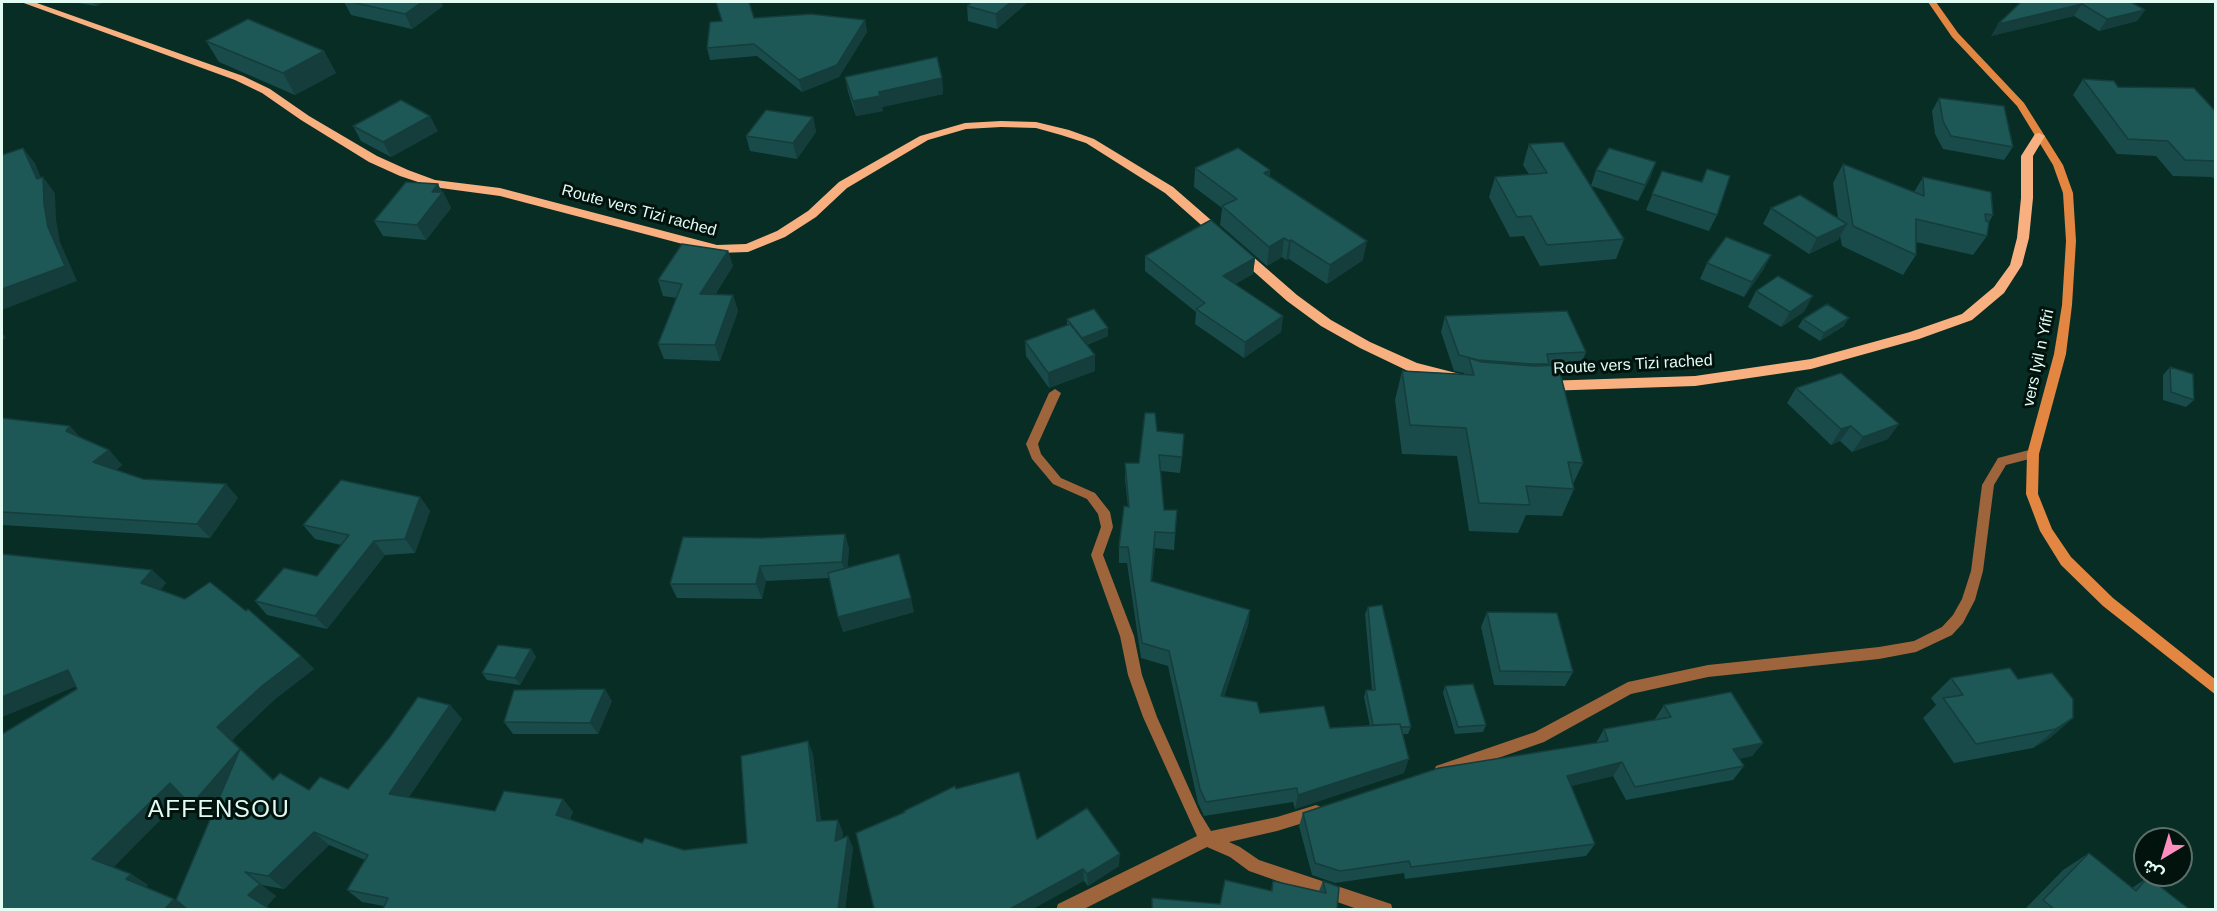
<!DOCTYPE html>
<meta charset="utf-8">
<style>
body{margin:0}
#map{position:relative;width:2217px;height:911px;overflow:hidden;background:#072d24;font-family:Arial,"Noto Sans Arabic",sans-serif}
canvas{display:block}
.frame{position:absolute;inset:0;border:3px solid #e2fbf3;pointer-events:none}
.north{position:absolute;left:2133px;top:827px;width:60px;height:60px;box-sizing:border-box;background:#02130e;border:2px solid #5c706a;border-radius:50%;rotate:218deg;font-size:16px;font-weight:700;line-height:24px;text-align:center;color:#e2fbf3}
.north::after{content:'';display:block;margin:auto;width:21px;height:27px;background:#fe8ebe;clip-path:polygon(50% 0,100% 100%,50% 72%,0 100%)}
</style>
<div id="map">
<canvas width="2217" height="911"></canvas>
<div class="frame"></div>
<div class="north">ش</div>
</div>
<script>
const context = document.querySelector('canvas').getContext('2d');
context.lineJoin = 'round';
const toPath = rows => new Path2D(rows.map(r => 'M' + r).join(''));
function fillPath(path, color) { context.fillStyle = color; context.fill(path, 'evenodd'); }
function trace(path, color, width, dash) { context.strokeStyle = color; context.lineWidth = width; context.lineCap = dash ? 'butt' : 'round'; context.setLineDash(dash || []); context.stroke(path); }
function label(font, color, halo, rows, align = 'center') {
  context.font = font + ' Arial,sans-serif'; context.lineWidth = 6; context.setLineDash([]); context.textBaseline = 'middle'; context.strokeStyle = halo; context.fillStyle = color; for (const [text, x, y, turn = 0] of rows) {
    context.save(); context.translate(x, y); context.rotate((+turn || 0) * Math.PI / 180); context.textAlign = isNaN(turn) ? turn : align; if (halo) context.strokeText(text, 0, 0); context.fillText(text, 0, 0); context.restore();
  }
}
const street = toPath([
 [1055,389,1061,393,1038,444,1041,454,1061,478,1095,493,1110,512,1113,527,1103,555,1134,636,1142,675,1157,717,1200,813,1211,831,1277,817,1316,805,1321,807,1324,812,1321,817,1316,819,1277,831,1229,842,1240,847,1259,860,1391,904,1393,910,1360,910,1249,871,1230,857,1207,847,1082,910,1056,910,1058,904,1197,836,1143,717,1128,675,1120,636,1091,555,1101,527,1098,514,1087,499,1053,484,1032,459,1026,444,1049,393,1055,389],
 [2033,449,2039,454,2037,457,2006,465,1994,485,1983,571,1975,600,1963,623,1952,635,1916,652,1879,659,1708,677,1631,694,1544,742,1441,778,1436,776,1434,771,1436,766,1535,732,1628,682,1708,665,1879,647,1914,641,1942,627,1953,615,1962,599,1971,571,1982,485,1998,458,2033,449]
]);
const secondary = toPath([
 [1928,2,1936,2,1958,33,2024,103,2063,165,2073,193,2076,241,2072,305,2066,354,2039,454,2038,494,2052,529,2071,557,2113,598,2216,680,2216,695,2103,606,2061,565,2040,531,2026,494,2027,454,2054,354,2062,305,2066,241,2063,193,2053,165,2017,106,1952,37,1928,2]
]);
const primary = toPath([
 [21,2,34,2,243,76,270,89,309,116,377,156,408,170,435,180,500,188,717,245,746,244,777,231,808,211,839,182,920,136,965,123,1001,121,1036,122,1069,130,1094,139,1173,187,1297,295,1331,320,1370,342,1417,363,1460,374,1462,378,1455,383,1408,371,1360,348,1321,326,1287,301,1165,193,1086,143,1061,135,1036,128,1001,127,966,129,928,140,847,188,816,217,785,237,748,252,717,253,500,196,433,187,400,176,369,162,301,120,262,93,235,80,21,2],
 [2039,133,2045,136,2033,156,2033,198,2029,238,2022,265,2004,293,1972,320,1919,339,1811,369,1695,386,1544,391,1537,386,1544,381,1695,376,1811,359,1910,332,1962,314,1994,287,2010,265,2017,238,2021,198,2021,156,2035,134,2039,133]
]);
const wall = toPath([
 [72,2,104,2,96,6],
 [344,2,441,2,443,6,412,29,351,15],
 [972,2,1028,2,997,29,968,21,967,6],
 [2021,2,2131,2,2145,10,2137,21,2099,31,2074,16,1991,36],
 [754,18,865,20,867,32,839,77,802,92,757,56,710,60,707,48],
 [206,41,324,51,336,73,295,95,219,62],
 [845,77,942,78,943,94,882,107,883,111,856,116,848,92],
 [2083,79,2118,87,2216,112,2216,180,2212,177,2173,176,2156,156,2117,154,2073,95],
 [1939,98,2013,147,2004,160,1943,149,1935,134,1932,111],
 [813,117,816,132,797,159,750,151,746,136],
 [353,126,438,131,391,157,361,141],
 [1529,144,1591,186,1596,170,1656,162,1650,178,1638,201,1591,186,1624,239,1616,259,1540,266,1524,236,1510,237,1489,197,1495,177,1529,174,1523,165],
 [1843,164,1914,192,1923,177,1993,215,1989,222,1987,236,1973,255,1916,242,1916,255,1903,275,1842,246,1840,236,1838,240,1809,254,1763,224,1771,208,1838,218,1833,183],
 [1195,168,1270,170,1270,177,1363,260,1327,284,1289,259,1286,260,1282,257,1267,266,1220,225,1222,208,1194,187],
 [1707,169,1717,215,1709,231,1646,210,1662,171,1701,182],
 [438,184,442,192,443,192,451,208,426,240,383,236,374,221],
 [728,251,733,266,715,295,733,295,738,311,720,361,664,359,658,344,677,298,663,296,658,280],
 [1771,255,1763,270,1744,297,1700,279,1707,263],
 [1145,256,1255,258,1253,274,1235,284,1283,316,1281,332,1244,358,1195,324,1196,312,1145,271],
 [1756,291,1804,312,1781,327,1748,307],
 [1445,316,1586,352,1580,367,1559,368,1583,463,1573,484,1574,489,1562,516,1526,515,1518,533,1469,531,1457,456,1402,454,1395,400,1402,371,1464,374,1464,373,1454,371,1441,332],
 [1067,319,1108,336,1087,345,1095,371,1049,388,1026,356,1025,341,1067,325],
 [1803,319,1844,326,1820,341,1798,327],
 [2170,367,2194,400,2186,407,2163,400,2163,375],
 [1796,388,1888,439,1852,452,1840,441,1831,445,1787,403],
 [2,418,82,438,109,450,122,465,116,470,143,479,226,484,238,498,210,538,2,525],
 [1157,431,1183,450,1180,473,1161,471,1164,510,1177,510,1174,550,1155,548,1152,581,1250,610,1248,625,1224,697,1260,713,1330,728,1370,726,1364,697,1366,690,1372,690,1365,614,1368,607,1411,727,1408,734,1403,734,1404,773,1295,809,1293,802,1204,816,1198,803,1168,666,1141,658,1127,563,1119,563,1119,547,1128,507,1125,480,1125,463,1139,463],
 [420,497,430,511,415,553,385,555,327,629,267,615,255,601,317,576,341,545,315,539,303,525],
 [845,534,849,549,847,568,914,612,843,632,829,578,766,581,762,599,677,598,670,584,762,538],
 [2,554,152,570,166,583,160,590,185,599,210,582,246,611,248,609,301,656,314,669,275,699,232,740,273,779,280,773,309,790,320,777,348,789,390,737,418,697,450,705,462,719,409,797,495,811,504,791,563,799,573,812,570,819,642,843,645,838,684,850,747,843,741,756,808,741,813,755,821,821,838,820,843,833,842,838,848,836,853,848,845,909,383,909,384,906,362,902,347,890,365,860,329,845,284,889,261,885,276,896,266,907,270,909,2,909,2,734,77,689,76,686,2,717],
 [183,797,191,805,206,817,215,806,176,900,179,902,174,899,146,887,148,885,131,874,113,867],
 [1487,612,1573,672,1565,686,1494,685,1481,627],
 [531,649,536,657,520,685,487,680,482,673],
 [1951,678,2018,679,2073,718,2050,738,2033,748,1954,763,1923,718,1936,705,1931,698],
 [1445,686,1486,725,1483,732,1455,734,1443,693],
 [612,701,598,734,513,734,504,722],
 [1664,705,1763,743,1752,756,1739,759,1744,766,1733,780,1626,800,1613,776,1571,786,1595,844,1586,856,1405,879,1404,873,1335,883,1312,875,1299,826,1303,813,1596,743,1604,729,1656,720,1655,719],
 [956,789,1037,839,1119,866,1088,886,1084,881,904,813],
 [2089,853,2132,888,2148,877,2189,909,2025,909,2063,870],
 [1273,881,1319,891,1323,881,1337,909,1220,904,1271,891]
]);
const shadedWall = toPath([
 [93,2,104,2,96,6],
 [422,2,441,2,443,6,412,29,405,14],
 [1011,2,1028,2,997,29,996,14],
 [2082,4,2074,16,1991,36,1998,24],
 [2145,10,2137,21,2099,31,2107,19],
 [865,20,867,32,839,77,802,92,799,80],
 [324,51,336,73,295,95,283,73],
 [942,78,943,94,882,107,883,111,856,116,853,101,879,92],
 [430,116,438,131,391,157,383,142],
 [813,117,816,132,797,159,793,143],
 [23,148,35,163,43,183,43,177,55,193,56,219,60,242,77,281,2,310,2,289,48,227,37,179],
 [1656,162,1650,178,1638,201,1645,185],
 [1270,170,1268,189,1264,173],
 [438,184,442,194,443,192,451,208,426,240,417,225,432,192],
 [1847,224,1838,240,1809,254,1817,238],
 [1284,238,1282,257,1267,266,1269,247],
 [1291,240,1289,259,1286,260,1289,241],
 [1367,241,1363,260,1327,284,1330,265],
 [728,251,733,266,705,310,700,294],
 [1771,255,1763,270,1744,297,1752,282],
 [1255,258,1253,274,1222,292,1223,276],
 [733,295,738,311,720,361,715,345],
 [1813,296,1804,312,1781,327,1790,312],
 [1283,316,1281,332,1244,358,1245,342],
 [1849,318,1844,326,1820,341,1824,333],
 [1108,328,1108,336,1082,346,1082,338],
 [2,332,6,338,2,340],
 [1095,355,1095,371,1049,388,1048,373],
 [1899,424,1888,439,1852,452,1863,437],
 [70,426,84,441,66,431],
 [1851,426,1840,441,1831,445,1841,429],
 [109,450,122,465,107,477,93,462],
 [226,484,238,498,210,538,197,524],
 [420,497,430,511,415,553,405,539],
 [845,534,849,549,847,577,842,562],
 [374,541,385,555,327,629,315,616],
 [760,566,766,581,762,599,756,584],
 [152,570,166,583,155,597,141,583],
 [911,598,914,612,843,632,838,617],
 [1250,610,1248,625,1219,711,1221,696],
 [531,649,536,657,520,685,515,678],
 [301,656,314,669,275,699,232,740,288,793,254,762,206,817,191,805,217,727,262,686],
 [68,670,84,683,2,717,2,697],
 [605,689,612,701,598,734,590,723],
 [450,705,462,719,402,807,389,794],
 [2073,718,2050,738,2033,748,2056,729],
 [808,741,813,755,822,834,817,821],
 [1763,743,1752,756,1723,762,1733,749],
 [1409,759,1404,773,1295,809,1298,795],
 [1622,762,1613,776,1559,789,1567,776],
 [170,783,185,795,110,871,92,859],
 [563,799,573,812,566,828,556,815],
 [838,820,843,833,840,854,835,841],
 [314,832,329,845,284,889,268,876],
 [848,836,853,848,845,909,838,909],
 [1120,854,1119,866,1088,886,1087,874],
 [1083,869,1084,881,1033,909,1010,909],
 [245,872,276,896,265,907,248,895],
 [131,874,148,885,143,891,126,879],
 [174,899,190,909,165,909]
]);
const building = toPath([
 [351,2,422,2,405,14,351,2],
 [716,2,749,2,754,18,811,14,865,20,837,65,799,80,754,44,707,48,710,22,722,21,716,2],
 [972,2,1011,2,996,14,967,6,972,2],
 [2021,2,2131,2,2145,10,2107,19,2082,4,1998,24,2021,2],
 [248,19,324,51,283,73,206,41,248,19],
 [937,57,942,78,879,92,880,96,853,101,845,77,937,57],
 [2083,79,2114,81,2118,87,2194,88,2216,112,2216,161,2185,160,2168,141,2128,139,2083,79],
 [1939,98,2004,106,2013,147,1951,136,1943,121,1939,98],
 [401,100,430,116,383,142,353,126,401,100],
 [766,110,813,117,793,143,746,136,766,110],
 [1563,142,1624,239,1547,245,1531,216,1517,217,1495,177,1547,173,1529,144,1563,142],
 [23,148,37,179,43,177,44,204,48,227,65,266,2,289,2,155,23,148],
 [1238,148,1270,170,1264,173,1367,241,1330,265,1291,240,1289,241,1284,238,1269,247,1222,206,1237,199,1195,168,1238,148],
 [1609,148,1656,162,1645,185,1596,170,1609,148],
 [1843,164,1924,196,1923,177,1991,192,1993,215,1985,214,1986,221,1989,222,1987,236,1916,219,1916,255,1853,226,1843,164],
 [1707,169,1730,176,1717,215,1652,194,1662,171,1702,182,1707,169],
 [406,182,438,184,432,192,443,192,417,225,374,221,406,182],
 [1800,195,1847,224,1817,238,1771,208,1800,195],
 [1211,220,1255,258,1223,276,1283,316,1245,342,1196,309,1205,303,1145,256,1211,220],
 [1726,237,1771,255,1752,282,1707,263,1726,237],
 [682,244,728,251,700,294,733,295,715,345,658,344,682,284,658,280,682,244],
 [1778,276,1813,296,1790,312,1756,291,1778,276],
 [1827,304,1849,318,1824,333,1803,319,1827,304],
 [1094,309,1108,328,1082,338,1067,319,1094,309],
 [1567,311,1586,352,1547,354,1549,364,1531,364,1478,360,1459,355,1445,316,1567,311],
 [1070,324,1095,355,1048,373,1025,341,1070,324],
 [1469,358,1482,362,1535,366,1558,365,1583,463,1568,462,1574,489,1526,486,1530,505,1479,503,1466,428,1410,425,1402,371,1474,375,1469,358],
 [2170,367,2193,374,2194,400,2171,392,2170,367],
 [1841,373,1899,424,1863,437,1851,426,1841,429,1796,388,1841,373],
 [1145,413,1155,413,1157,431,1184,434,1182,457,1159,455,1164,510,1177,510,1175,533,1155,532,1151,581,1250,610,1221,696,1257,702,1260,713,1324,706,1330,728,1400,724,1409,759,1298,795,1297,788,1206,802,1200,789,1169,651,1142,643,1128,547,1119,547,1124,506,1129,507,1125,463,1139,463,1145,413],
 [2,418,70,426,66,431,109,450,93,462,143,479,226,484,197,524,2,512,2,418],
 [341,480,420,497,405,539,374,541,315,616,255,601,284,568,317,576,349,535,303,525,341,480],
 [845,534,842,562,760,566,756,584,670,584,683,537,762,538,845,534],
 [2,554,152,570,141,583,185,599,210,582,246,611,248,609,301,656,262,686,217,727,240,749,191,805,170,783,92,859,131,874,126,879,174,899,165,909,2,909,2,734,77,689,68,670,2,697,2,554],
 [899,554,911,598,838,617,828,573,899,554],
 [1382,605,1411,727,1401,727,1400,724,1373,725,1366,690,1375,690,1368,607,1382,605],
 [1487,612,1557,613,1573,672,1500,671,1487,612],
 [498,645,531,649,515,678,482,673,498,645],
 [2010,668,2018,679,2052,673,2073,699,2073,718,2056,729,1976,744,1943,698,1963,695,1951,678,2010,668],
 [1473,684,1486,725,1458,727,1445,686,1473,684],
 [605,689,590,723,504,722,514,690,605,689],
 [1731,692,1763,743,1733,749,1744,766,1635,787,1622,762,1567,776,1595,844,1411,867,1409,861,1340,871,1315,863,1303,813,1439,768,1608,741,1604,729,1671,717,1664,705,1731,692],
 [418,697,450,705,389,794,495,811,504,791,563,799,556,815,642,843,645,838,684,850,747,843,741,756,808,741,817,821,838,820,835,841,848,836,838,909,383,909,388,898,347,890,368,855,314,832,268,876,245,872,260,884,248,895,270,909,187,909,176,900,240,749,273,780,280,773,309,790,320,777,348,789,390,737,418,697],
 [1019,772,1037,839,1087,808,1120,854,1087,874,1083,869,1010,909,874,909,856,833,905,812,904,811,955,786,956,789,1019,772],
 [2089,853,2136,891,2148,877,2189,909,2054,909,2043,900,2089,853],
 [1225,880,1272,891,1273,881,1326,893,1323,881,1339,887,1337,909,1152,909,1152,898,1220,904,1225,880]
]);
const streetNames = [
 ["Route vers Tizi rached",639,211,15],
 ["vers Iγil n Yifri",2039,358,-78],
 ["Route vers Tizi rached",1633,365,-3]
];
const nearQuarternames = [
 ["AFFENSOU",219,810]
];
fillPath(street, '#9e643c');
fillPath(secondary, '#e38641');
fillPath(primary, '#f9b080');
fillPath(wall, '#194b4a');
fillPath(shadedWall, '#143d3c');
fillPath(building, '#1d5756');
trace(building, '#143d3c', 1.5);
label('16px', '#e2fbf3', '#02130e', streetNames);
context.letterSpacing = '1.5px';
label('24px', '#e2fbf3', '#02130e', nearQuarternames);
context.letterSpacing = '0px';
</script>
